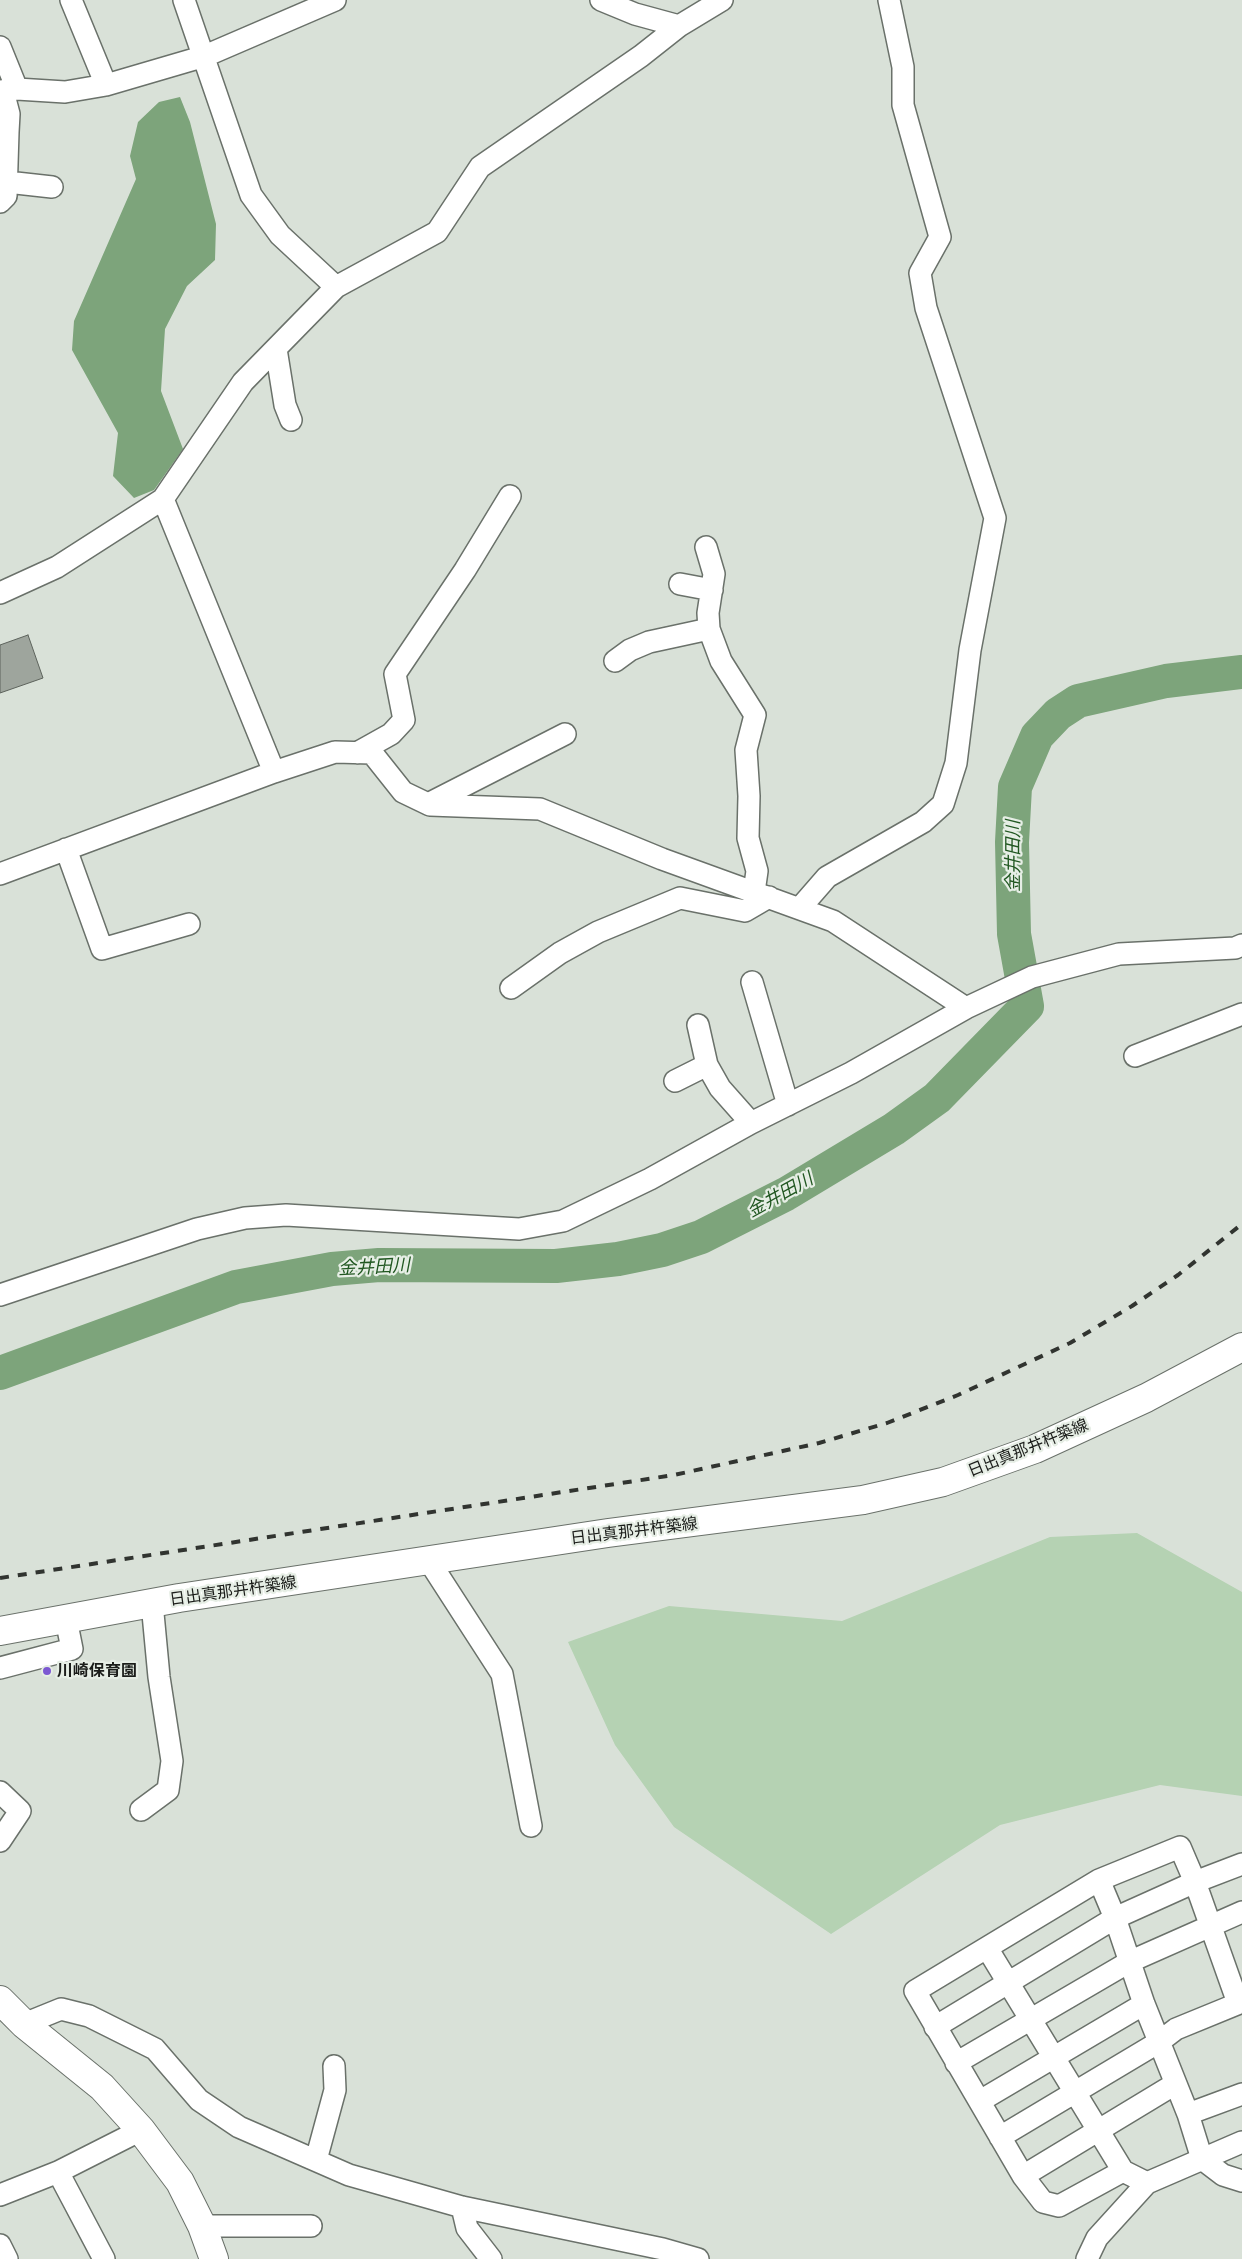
<!DOCTYPE html>
<meta charset="utf-8">
<style>
body{margin:0}
canvas{display:block;background:#d9e1d8}
</style>
<canvas width="1242" height="2259"></canvas>
<script>
const context = document.querySelector('canvas').getContext('2d');
context.lineJoin = 'round';
function fillPath(path, color) { context.fillStyle = color; context.fill(path, 'evenodd'); }
const toPath = rows => new Path2D(rows.map(r => 'M' + r).join(''));
function trace(path, color, width, dash) { context.strokeStyle = color; context.lineWidth = width; context.lineCap = dash ? 'butt' : 'round'; context.setLineDash(dash || []); context.stroke(path); }
function label(font, color, halo, rows, align = 'center') {
  context.font = font + ' "Golos Text","Noto Sans JP",sans-serif'; context.lineWidth = 4.5; context.setLineDash([]); context.textBaseline = 'middle'; context.strokeStyle = halo; context.fillStyle = color; for (const [text, x, y, turn = 0] of rows) {
    context.save(); context.translate(x, y); context.rotate((+turn || 0) * Math.PI / 180); context.textAlign = isNaN(turn) ? turn : align; if (halo) context.strokeText(text, 0, 0); context.fillText(text, 0, 0); context.restore();
  }
}
const green = toPath([
 [1137,1533,1242,1592,1242,1796,1160,1785,1000,1825,831,1934,674,1827,615,1745,568,1642,669,1606,842,1621,1050,1537]
]);
const water = toPath([
 [180,97,190,122,216,224,215,260,187,286,165,329,161,391,183,449,154,490,134,498,113,476,118,433,72,350,74,321,136,179,130,156,138,122,159,102]
]);
const river = toPath([
 [0,1373,236,1287,332,1269,379,1265,556,1266,618,1259,662,1250,701,1237,786,1194,894,1129,937,1098,1027,1006,1014,934,1012,842,1015,787,1037,736,1058,714,1078,701,1166,681,1242,672]
]);
const building = toPath([
 [28,635,43,678,0,693,0,645,28,635]
]);
const minor = toPath([
 [71,0,106,85],
 [184,0,251,195,280,235,336,287],
 [601,0,635,14,679,26],
 [0,47,17,89],
 [0,91,17,89,65,92,106,85,205,56,335,0],
 [7,182,52,187],
 [0,202,6,196,8,132,9,114,3,91],
 [276,349,285,405,291,420],
 [163,499,274,772],
 [706,547,714,574,708,613,709,629,721,661,755,715,746,750,749,796,748,838,757,871,754,892],
 [680,584,712,590],
 [0,593,57,567,163,499,243,382,336,287,437,232,480,167,641,56,679,26,722,0],
 [615,661,630,650,649,642,709,629],
 [357,753,391,734,404,720,395,674,465,570,510,496],
 [428,804,565,734],
 [66,849,102,949,189,924],
 [0,874,274,772,335,752,372,753,403,792,430,805,540,809,662,859,833,921,966,1008],
 [800,908,827,877,923,822,943,804,956,763,970,650,995,518,926,308,920,273,940,237,903,105,903,67,889,0],
 [752,982,788,1105],
 [511,988,560,953,598,932,680,898,745,911,769,897],
 [698,1025,707,1065,720,1088,751,1123],
 [1135,1056,1242,1014],
 [675,1081,707,1065],
 [0,1295,197,1229,245,1218,286,1215,519,1229,563,1221,650,1179,751,1123,851,1073,966,1008,1032,977,1119,954,1235,948,1242,945],
 [429,1561,502,1674,531,1826],
 [0,1668,72,1649,66,1619],
 [0,1792,20,1811,0,1841],
 [141,1810,168,1790,172,1761,159,1677,152,1603],
 [1099,1880,1115,1918,1144,2004,1188,2114,1202,2159,1223,2175,1242,2181],
 [987,1948,1123,2171],
 [24,2024,61,2009,89,2016,155,2049,199,2100,239,2127,349,2175,462,2207,663,2249,698,2259],
 [935,2027,1115,1918,1195,1882,1242,1864],
 [956,2063,1129,1962,1242,1912],
 [980,2101,1144,2004],
 [1188,2114,1242,2094],
 [1000,2137,1159,2042,1176,2029,1242,2002],
 [316,2160,335,2090,334,2066],
 [58,2172,104,2259],
 [1023,2176,1175,2084],
 [1147,2183,1123,2171,1059,2206,1043,2202,1023,2176,915,1991,1099,1880,1180,1847,1195,1882,1238,2003],
 [0,2195,58,2172,141,2130],
 [462,2207,467,2228,491,2259],
 [202,2226,311,2226],
 [0,2245,7,2259],
 [1087,2259,1097,2238,1147,2183,1242,2142]
]);
const tertiary = toPath([
 [0,2000,24,2024,102,2087,141,2130,180,2182,202,2226,214,2259]
]);
const secondary = toPath([
 [0,1631,179,1598,608,1533,863,1500,943,1482,1035,1449,1146,1398,1242,1347]
]);
const rail = toPath([
 [0,1578,674,1475,819,1443,887,1423,958,1395,1070,1343,1132,1306,1178,1275,1242,1224]
]);
const markers = [
 [47,1671,5,"#7c58d2"]
];
const streetNames = [
 ["日出真那井杵築線",1028,1448,-22],
 ["日出真那井杵築線",634,1531,-7],
 ["日出真那井杵築線",233,1591,-8]
];
const poiNames = [
 ["川崎保育園",57,1671]
];
const waterNames = [
 ["金井田川",1013,856,-90],
 ["金井田川",780,1195,-29],
 ["金井田川",374,1267,-3]
];
fillPath(green, '#b5d2b3');
fillPath(water, '#7da47b');
trace(river, '#7da47b', 34);
fillPath(building, '#9ea59d');
trace(building, '#5d635c', 1);
trace(minor, '#6a716a', 24);
trace(tertiary, '#6a716a', 30);
trace(secondary, '#6a716a', 30);
trace(minor, '#fff', 21);
trace(tertiary, '#fff', 28);
trace(secondary, '#fff', 28);
trace(rail, '#313430', 4, [9, 9]);
for (const [x, y, r, color] of markers) { const dot = new Path2D(); dot.arc(x, y, r, 0, 2 * Math.PI); context.fillStyle = color; context.fill(dot); trace(dot, '#e6eee5', 2); }
label('16px', '#1b1d1a', '#e6eee5', streetNames);
label('bold 16px', '#1b1d1a', '#e6eee5', poiNames, 'left');
label('italic 18px', '#215721', '#e6eee5', waterNames);
</script>
